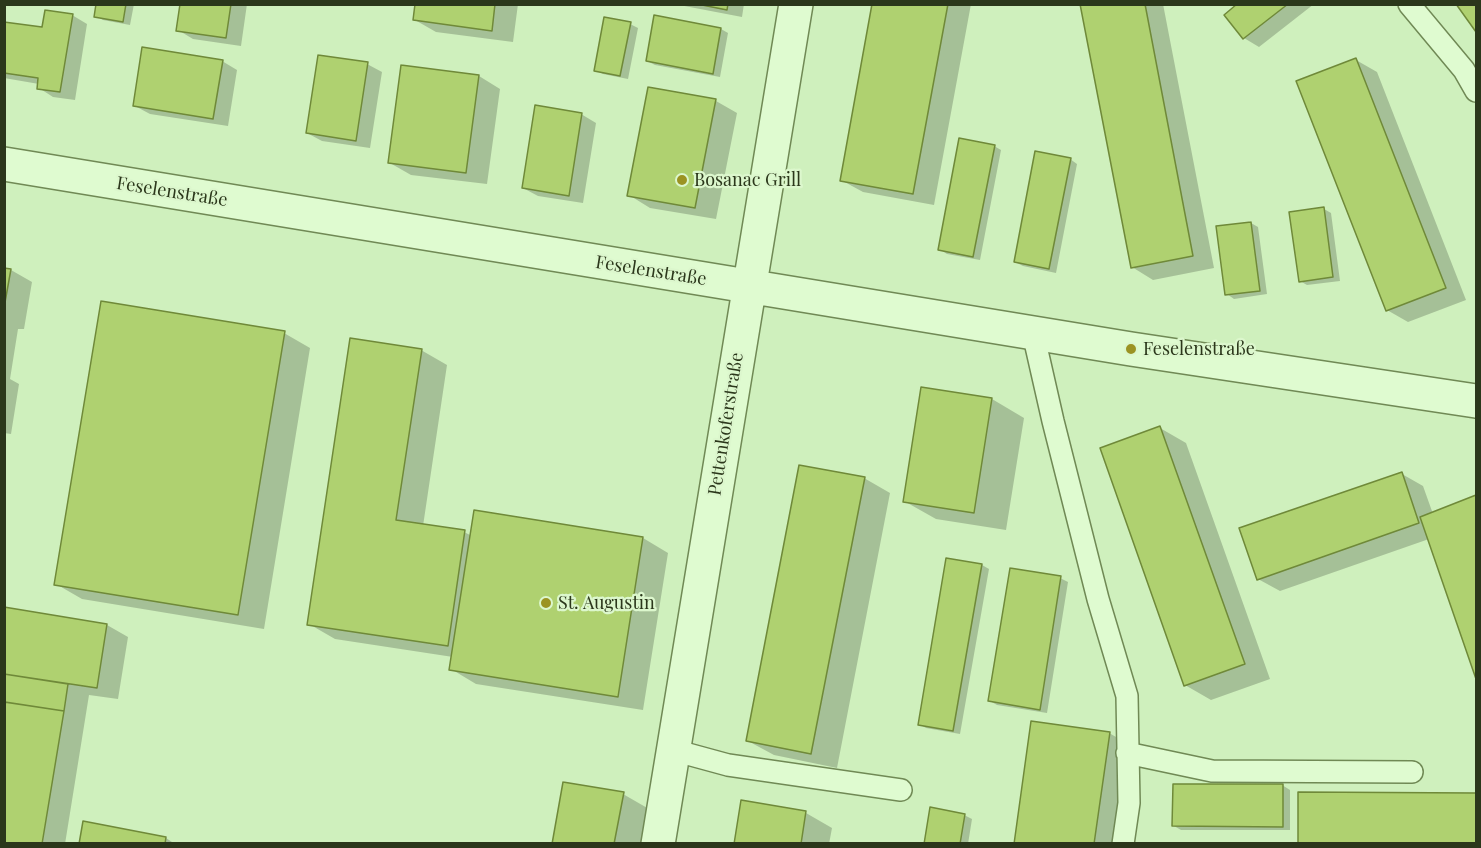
<!DOCTYPE html>
<meta charset="utf-8">
<style>
body{margin:0}
#map{position:relative;width:1481px;height:848px;overflow:hidden;background:#cff0bd;font-family:"Playfair Display",serif}
canvas{display:block}
.frame{position:absolute;inset:0;border:6px solid #2b371b;pointer-events:none}
</style>
<div id="map">
<canvas width="1481" height="848"></canvas>
<div class="frame"></div>
</div>
<script>
const context = document.querySelector('canvas').getContext('2d');
context.lineJoin = 'round';
function fillPath(path, color) { context.fillStyle = color; context.fill(path, 'evenodd'); }
const toPath = rows => new Path2D(rows.map(r => 'M' + r).join(''));
function trace(path, color, width, dash) { context.strokeStyle = color; context.lineWidth = width; context.lineCap = dash ? 'butt' : 'round'; context.setLineDash(dash || []); context.stroke(path); }
function label(font, color, halo, rows, align = 'center') {
  context.font = font + ' "Playfair Display",serif'; context.lineWidth = 4.5; context.setLineDash([]); context.textBaseline = 'middle'; context.strokeStyle = halo; context.fillStyle = color; for (const [text, x, y, turn = 0] of rows) {
    context.save(); context.translate(x, y); context.rotate((+turn || 0) * Math.PI / 180); context.textAlign = isNaN(turn) ? turn : align; if (halo) context.strokeText(text, 0, 0); context.fillText(text, 0, 0); context.restore();
  }
}
const shadow = toPath([
 [98,4,134,4,130,25,103,20,96,16],
 [182,4,247,4,241,46,193,39,178,30],
 [417,4,518,4,513,42,436,32,415,20],
 [674,4,744,4,742,17],
 [874,4,971,4,934,205,863,192,841,180],
 [1081,4,1163,4,1214,268,1153,280,1132,267],
 [1239,4,1314,4,1259,47,1244,38,1226,15],
 [72,15,87,24,75,100,53,97,39,88,39,84,4,78,4,23,44,29],
 [630,24,638,28,628,79,603,74,595,70],
 [721,29,728,33,720,77,655,65,647,61],
 [1356,60,1377,72,1466,300,1408,322,1387,310],
 [222,61,237,70,228,126,150,114,135,106],
 [367,64,382,72,370,148,322,141,307,133],
 [402,67,479,76,500,89,487,184,411,175,390,163],
 [649,89,716,101,737,113,716,219,650,208,629,195],
 [581,114,596,123,583,203,538,196,523,188],
 [994,146,1001,150,980,260,947,254,939,249],
 [1070,159,1077,164,1056,273,1023,266,1015,262],
 [1324,209,1331,213,1340,281,1307,285,1300,281],
 [1251,223,1258,227,1267,294,1234,299,1227,294],
 [4,269,11,270,32,282,24,329,18,329,10,379,19,384,11,434,4,433],
 [284,333,310,348,264,629,82,599,56,584],
 [421,350,447,365,423,526,464,532,472,536,643,538,668,553,643,710,476,684,451,669,453,657,335,639,309,624],
 [922,388,992,399,1024,418,1006,530,936,519,904,501],
 [1160,428,1186,443,1270,679,1211,700,1185,685],
 [1402,474,1423,486,1433,514,1476,497,1476,674,1429,539,1280,591,1258,579],
 [864,478,890,493,837,768,774,755,748,741],
 [982,565,989,569,960,734,926,728,919,724],
 [1060,578,1068,582,1047,713,997,705,990,701],
 [4,609,107,625,128,637,118,699,89,695,65,844,4,844],
 [1109,733,1141,751,1128,844,1015,844],
 [1282,785,1290,790,1290,830,1181,830,1174,826],
 [1300,793,1476,794,1476,844,1299,844],
 [623,794,649,809,643,844,553,844],
 [743,802,806,813,832,828,829,844,735,844],
 [964,815,972,819,968,844,925,844],
 [84,823,166,838,175,844,80,844]
]);
const building = toPath([
 [96,4,126,4,123,22,94,17,96,4],
 [180,4,231,4,226,38,176,31,180,4],
 [415,4,495,4,492,31,413,20,415,4],
 [697,4,728,4,727,10,697,4],
 [872,4,948,4,913,194,840,181,872,4],
 [1080,4,1145,4,1193,256,1131,268,1080,4],
 [1237,4,1288,4,1243,39,1224,15,1237,4],
 [1456,4,1476,4,1476,32,1456,4],
 [45,10,73,14,60,92,37,89,38,78,4,73,4,22,42,27,45,10],
 [654,15,721,28,713,74,646,61,654,15],
 [604,17,631,22,620,76,594,71,604,17],
 [142,47,223,60,213,119,133,106,142,47],
 [318,55,368,62,356,141,306,133,318,55],
 [1356,58,1446,288,1386,311,1296,81,1356,58],
 [401,65,479,75,466,173,388,163,401,65],
 [648,87,716,99,695,208,627,196,648,87],
 [535,105,582,113,569,196,522,188,535,105],
 [959,138,995,145,973,257,938,250,959,138],
 [1035,151,1071,158,1049,269,1014,262,1035,151],
 [1324,207,1333,277,1299,282,1289,212,1324,207],
 [1251,222,1260,291,1225,295,1216,226,1251,222],
 [4,268,11,269,4,308,4,268],
 [101,301,285,331,238,615,54,585,101,301],
 [350,338,422,349,396,520,465,530,448,646,307,625,350,338],
 [921,387,992,398,974,513,903,502,921,387],
 [1160,426,1245,664,1184,686,1100,448,1160,426],
 [799,465,865,477,811,754,746,741,799,465],
 [1402,472,1419,523,1257,580,1239,528,1402,472],
 [1476,495,1476,679,1420,517,1476,495],
 [474,510,643,537,618,697,449,670,474,510],
 [946,558,982,564,953,731,918,725,946,558],
 [1010,568,1061,576,1040,710,988,701,1010,568],
 [4,607,107,624,97,688,4,674,4,607],
 [4,674,68,684,64,711,4,702,4,674],
 [5,702,64,711,42,844,4,844,5,702],
 [1031,721,1110,732,1094,844,1014,844,1031,721],
 [563,782,624,792,614,844,552,844,563,782],
 [1173,784,1283,784,1283,827,1172,826,1173,784],
 [1298,792,1476,793,1476,844,1298,844,1298,792],
 [741,800,806,811,801,844,734,844,741,800],
 [930,807,965,814,960,844,924,844,930,807],
 [83,821,166,837,165,844,79,844,83,821]
]);
const lane = toPath([
 [1409,4,1464,70,1476,91],
 [1033,333,1053,421,1098,599,1127,696,1129,803,1123,844],
 [673,750,728,765,901,790],
 [1127,753,1212,771,1412,772]
]);
const street = toPath([
 [4,164,1131,349,1476,401],
 [658,844,796,4]
]);
const markers = [
 [682,180,6,"#9b9322"],
 [1131,349,6,"#9b9322"],
 [546,603,6,"#9b9322"]
];
const poiNames = [
 ["Bosanac Grill",694,180],
 ["Feselenstraße",1143,349],
 ["St. Augustin",558,603]
];
const streetNames = [
 ["Feselenstraße",172,192,9],
 ["Feselenstraße",651,271,9],
 ["Pettenkoferstraße",726,424,-81]
];
fillPath(shadow, '#0003');
fillPath(building, '#afd170');
trace(building, '#6f8939', 1.5);
trace(lane, '#708955', 24);
trace(street, '#708955', 36);
trace(lane, '#dffbd0', 21);
trace(street, '#dffbd0', 33);
for (const [x, y, r, color] of markers) { const dot = new Path2D(); dot.arc(x, y, r, 0, 2 * Math.PI); context.fillStyle = color; context.fill(dot); trace(dot, '#dcf7cd', 2); }
label('18px', '#2b371b', '#dcf7cd', poiNames, 'left');
label('18px', '#2b371b', '#dcf7cd', streetNames);
</script>
